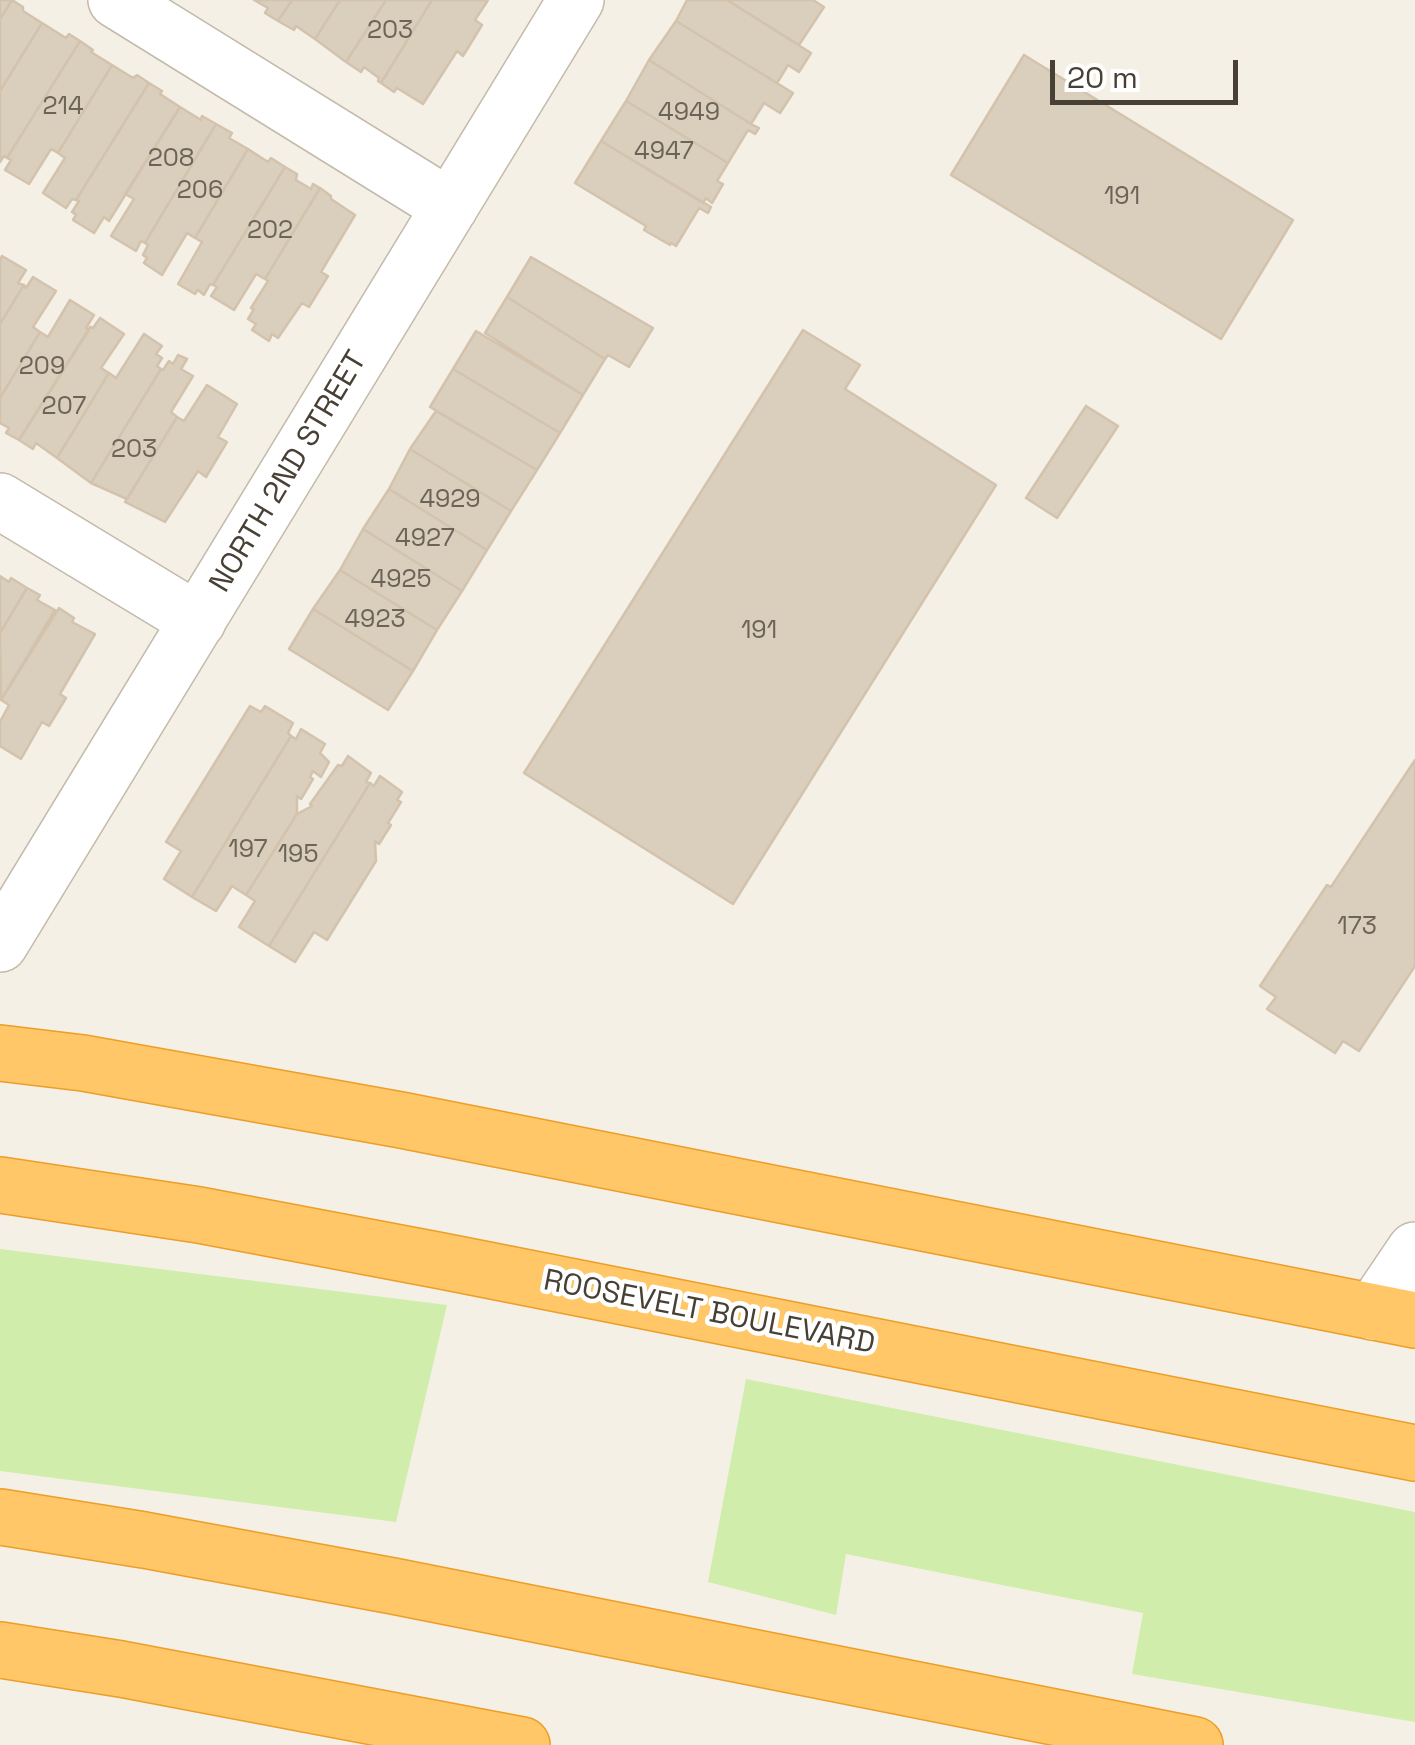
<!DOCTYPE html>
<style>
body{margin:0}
#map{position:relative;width:1415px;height:1745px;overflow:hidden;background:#f5f0e6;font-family:"Space Grotesk",sans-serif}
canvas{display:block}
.scale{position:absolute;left:1050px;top:60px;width:188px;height:45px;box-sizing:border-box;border:5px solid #484035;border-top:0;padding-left:12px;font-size:30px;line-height:35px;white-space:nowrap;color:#484035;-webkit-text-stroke:8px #fff;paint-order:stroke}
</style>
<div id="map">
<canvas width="1415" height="1745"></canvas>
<div class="scale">20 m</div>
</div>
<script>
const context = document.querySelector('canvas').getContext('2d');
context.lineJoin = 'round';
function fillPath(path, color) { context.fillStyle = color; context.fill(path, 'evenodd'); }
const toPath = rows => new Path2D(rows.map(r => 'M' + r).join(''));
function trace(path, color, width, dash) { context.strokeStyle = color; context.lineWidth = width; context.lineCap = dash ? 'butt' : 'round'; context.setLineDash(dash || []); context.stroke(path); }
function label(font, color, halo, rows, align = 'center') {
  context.font = font + ' "Space Grotesk",sans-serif'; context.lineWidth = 9; context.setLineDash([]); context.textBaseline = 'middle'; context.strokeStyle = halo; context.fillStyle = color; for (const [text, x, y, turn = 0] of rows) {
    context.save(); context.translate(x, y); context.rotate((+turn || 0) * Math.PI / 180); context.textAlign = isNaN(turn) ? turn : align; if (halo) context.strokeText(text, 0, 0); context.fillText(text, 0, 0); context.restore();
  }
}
const green = toPath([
 [0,1249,447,1305,396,1522,0,1471],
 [746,1379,1415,1512,1415,1722,1132,1674,1143,1613,846,1554,836,1615,708,1582]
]);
const building = toPath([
 [0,0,12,0,0,19,0,0],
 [12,0,23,7,23,11,42,23,0,91,0,19,12,0],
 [254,0,292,0,278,21,265,13,268,8,254,0],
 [292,0,340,0,315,39,296,26,294,30,278,21,292,0],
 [340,0,386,0,346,62,315,39,340,0],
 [386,0,432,0,381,83,378,81,379,78,364,67,361,72,346,62,386,0],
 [432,0,488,0,475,20,482,25,463,56,457,51,423,104,397,88,394,92,381,83,432,0],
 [687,0,727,0,811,53,799,72,788,65,777,83,676,21,687,0],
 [727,0,813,0,824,7,799,45,727,0],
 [676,21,793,93,780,113,764,103,751,124,649,60,676,21],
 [42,23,66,38,69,34,80,41,7,158,4,156,0,162,0,91,42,23],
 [80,41,93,50,91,52,112,65,58,153,51,149,29,184,5,170,11,160,7,158,80,41],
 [1024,55,1293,220,1221,339,951,175,1024,55],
 [649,60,751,124,759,128,755,134,748,130,728,163,626,101,649,60],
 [112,65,133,78,137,75,149,83,76,200,72,199,66,208,43,193,65,158,58,153,112,65],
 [149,83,162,91,160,94,180,107,109,221,104,217,94,233,73,220,76,215,72,212,79,201,76,200,149,83],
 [626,101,728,163,717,181,723,184,712,203,706,198,703,203,601,141,626,101],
 [180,107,201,120,202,116,216,124,145,243,141,241,136,251,111,236,134,199,125,194,180,107],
 [216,124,232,133,229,138,248,149,195,238,187,233,162,275,144,263,147,258,143,255,148,245,145,243,216,124],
 [601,141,711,207,708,213,699,208,676,246,671,243,670,245,644,230,646,226,575,183,601,141],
 [248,149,268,162,271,158,285,167,213,285,210,284,204,295,198,290,195,294,178,284,202,242,195,238,248,149],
 [285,167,297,174,296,180,311,189,313,184,320,188,265,279,256,274,234,310,211,296,217,287,213,285,285,167],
 [320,188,331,196,331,199,355,215,321,272,328,276,309,307,302,303,278,338,272,334,269,341,252,330,256,324,248,319,254,309,251,308,268,281,265,279,320,188],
 [2,256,26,270,18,283,24,285,0,324,0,260,2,256],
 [531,257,653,328,629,367,608,355,605,359,507,297,531,257],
 [33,277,56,291,33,327,40,332,0,398,0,324,24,285,26,288,33,277],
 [507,297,605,359,583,395,485,333,507,297],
 [70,300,94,315,86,328,89,330,19,440,6,433,9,428,0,423,0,398,40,332,48,337,70,300],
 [100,318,124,334,101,368,109,373,57,458,36,443,33,449,19,440,90,327,93,328,100,318],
 [803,330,860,365,845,389,996,485,733,904,524,773,803,330],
 [476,331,583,395,560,433,453,369,476,331],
 [144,334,162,346,156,354,162,358,157,366,161,369,91,483,57,458,109,373,116,378,144,334],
 [178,355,187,359,181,369,193,376,171,412,177,417,127,499,91,483,161,369,163,370,169,361,173,364,178,355],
 [453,369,560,433,537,470,430,407,453,369],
 [207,385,237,404,218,437,227,442,206,477,198,471,165,522,125,502,177,417,184,421,207,385],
 [1086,406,1118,426,1057,518,1026,498,1086,406],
 [436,411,537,470,511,511,410,449,436,411],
 [410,449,511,511,487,550,389,489,410,449],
 [389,489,487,550,462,591,363,529,389,489],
 [363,529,462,591,437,630,340,570,363,529],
 [340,570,437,630,413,671,313,609,340,570],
 [0,576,9,582,11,578,27,588,0,633,0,576],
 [27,588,40,595,37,600,55,610,1,700,0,633,27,588],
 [59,608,74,618,72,622,95,634,60,694,66,698,49,726,42,722,21,759,0,746,0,722,9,705,1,700,59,608],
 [313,609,413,671,388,710,289,649,313,609],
 [250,706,261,712,265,706,293,723,288,733,291,736,192,897,164,879,181,851,166,842,250,706],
 [301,729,325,744,320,753,329,762,321,777,313,771,310,777,313,779,301,799,297,796,297,814,246,895,232,886,216,911,192,897,291,736,296,739,301,729],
 [348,756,371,773,366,782,370,783,269,946,239,927,255,901,246,895,297,814,312,806,310,804,338,765,342,766,348,756],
 [1415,760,1415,966,1359,1051,1343,1041,1335,1053,1267,1009,1276,997,1260,986,1327,885,1331,887,1415,760],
 [380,776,402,792,397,800,401,802,388,823,391,825,379,844,375,841,376,861,327,940,314,932,295,962,269,946,370,783,374,786,380,776]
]);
const street = toPath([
 [116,0,450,207],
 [0,501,198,621],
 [0,944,576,0],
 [1373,1312,1415,1250]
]);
const highway = toPath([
 [0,1053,83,1063,401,1120,1415,1320],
 [0,1185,199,1215,442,1261,1415,1453],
 [0,1517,144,1540,393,1586,1195,1745],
 [0,1650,121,1669,522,1745]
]);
const numberNames = [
 ["203",390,31],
 ["214",63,107],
 ["4949",689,113],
 ["4947",664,152],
 ["208",171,159],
 ["206",200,191],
 ["191",1122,197],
 ["202",270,231],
 ["209",42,367],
 ["207",64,407],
 ["203",134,450],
 ["4929",450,500],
 ["4927",425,539],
 ["4925",401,580],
 ["4923",375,620],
 ["191",759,631],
 ["197",248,850],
 ["195",298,855],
 ["173",1357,927]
];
const streetNames = [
 ["NORTH 2ND STREET",289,472,-59],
 ["ROOSEVELT BOULEVARD",709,1313,11]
];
fillPath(green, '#d1edab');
fillPath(building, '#dacebd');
trace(building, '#d3c3ad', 2.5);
trace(street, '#c4baab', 58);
trace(highway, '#ec9e29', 58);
trace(street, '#fff', 55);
trace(highway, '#ffc767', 55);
label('25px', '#6c6457', null, numberNames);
label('30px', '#484035', '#fff', streetNames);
</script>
